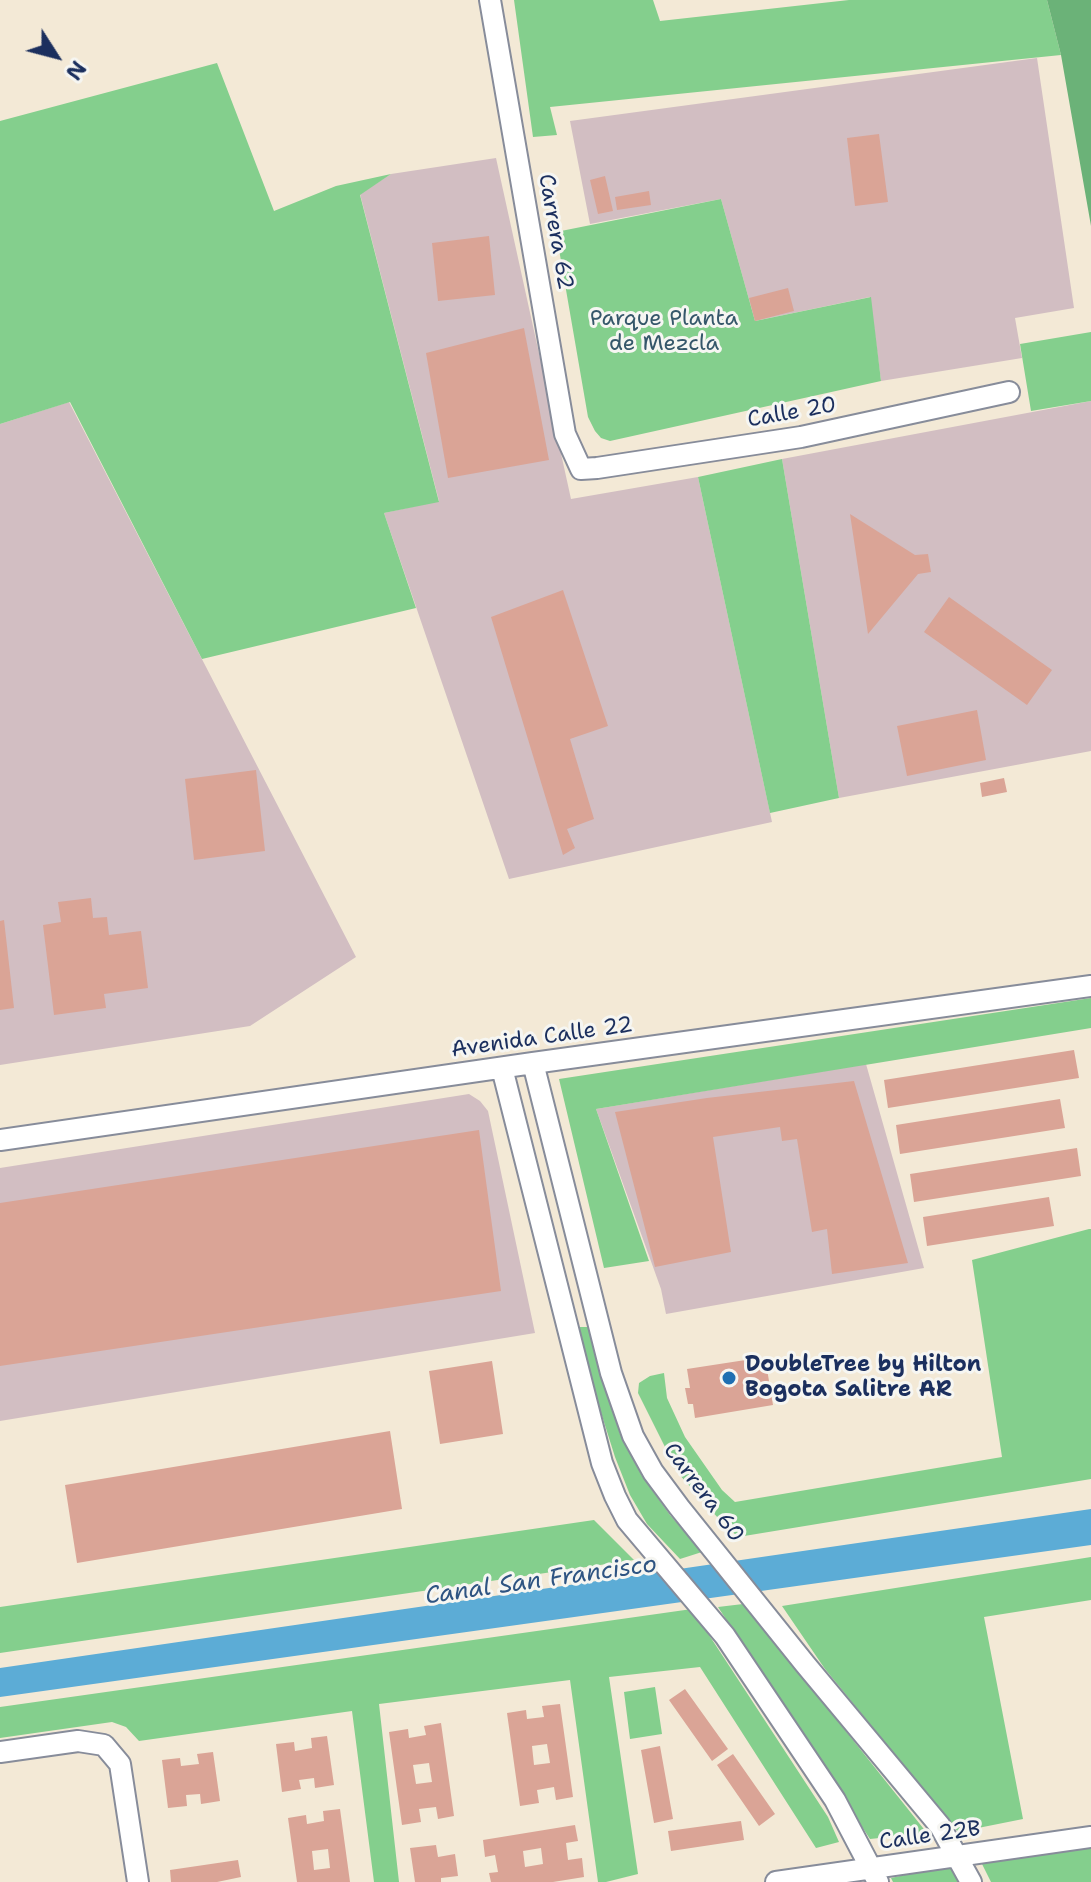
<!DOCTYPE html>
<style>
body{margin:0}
#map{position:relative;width:1091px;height:1882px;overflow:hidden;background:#f3e9d6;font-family:"Shantell Sans",sans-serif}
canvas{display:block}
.north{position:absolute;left:16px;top:16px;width:80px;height:80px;-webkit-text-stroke:6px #f6f6f2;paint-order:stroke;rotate:126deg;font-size:22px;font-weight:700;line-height:32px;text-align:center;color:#1b2f5e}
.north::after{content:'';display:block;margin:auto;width:28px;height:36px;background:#1b2f5e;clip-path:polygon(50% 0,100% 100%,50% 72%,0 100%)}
</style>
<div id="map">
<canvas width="1091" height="1882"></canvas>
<div class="north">N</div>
</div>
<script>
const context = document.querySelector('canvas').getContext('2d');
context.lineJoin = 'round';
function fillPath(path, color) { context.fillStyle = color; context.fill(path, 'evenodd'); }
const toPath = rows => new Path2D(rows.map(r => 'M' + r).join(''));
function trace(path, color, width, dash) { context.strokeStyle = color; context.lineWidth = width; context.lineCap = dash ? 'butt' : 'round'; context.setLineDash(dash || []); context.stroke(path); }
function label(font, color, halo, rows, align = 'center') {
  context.font = font + ' "Shantell Sans",sans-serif'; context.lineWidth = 6; context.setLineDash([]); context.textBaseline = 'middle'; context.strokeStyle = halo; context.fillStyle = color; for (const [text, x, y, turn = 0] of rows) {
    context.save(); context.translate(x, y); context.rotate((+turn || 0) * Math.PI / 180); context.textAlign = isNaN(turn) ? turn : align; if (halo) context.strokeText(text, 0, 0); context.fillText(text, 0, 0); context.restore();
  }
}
const industrial = toPath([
 [1037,58,1074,308,1015,318,1022,358,881,381,870,297,755,321,721,199,590,224,570,121],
 [496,158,571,499,698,477,772,822,509,879,384,513,439,501,360,194,391,174],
 [1091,401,1091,751,839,798,782,459],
 [69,402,356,957,250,1026,0,1065,0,424],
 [866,1064,924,1268,666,1314,661,1289,596,1109],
 [469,1094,480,1101,488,1111,535,1333,0,1421,0,1168]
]);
const green = toPath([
 [514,0,653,0,660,21,849,0,1047,0,1061,55,550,107,557,135,533,137],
 [217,63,274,211,336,186,391,174,360,195,439,502,384,513,416,608,202,659,70,402,0,424,0,121],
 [721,199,755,321,871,297,881,381,610,441,601,438,595,431,588,417,556,232],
 [1091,332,1091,401,1031,411,1020,344],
 [782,459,839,798,770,813,698,477],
 [1091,998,1091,1028,596,1109,649,1261,604,1268,559,1079],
 [1089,1229,1091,1229,1091,1479,738,1537,718,1518,678,1473,638,1393,639,1383,650,1376,664,1373,667,1398,685,1437,722,1490,735,1502,1002,1457,972,1260],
 [577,1327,589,1327,620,1434,642,1476,670,1515,702,1552,680,1559,647,1524,630,1495,615,1457,587,1368],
 [594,1520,634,1560,0,1653,0,1607],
 [1091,1557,1091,1600,984,1617,1023,1819,958,1832,825,1669,782,1606],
 [743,1604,829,1710,927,1833,870,1839,718,1607],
 [692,1609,828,1817,839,1842,816,1848,700,1667,609,1677,638,1874,606,1882,598,1882,570,1680,379,1704,399,1882,374,1882,352,1711,139,1741,126,1727,112,1722,0,1738,0,1707],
 [655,1687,662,1734,630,1739,624,1692],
 [1091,1846,1091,1882,991,1882,981,1862],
 [950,1865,958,1882,893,1882,891,1878]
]);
const forest = toPath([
 [1047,0,1091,0,1091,226,1061,55]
]);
const water = toPath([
 [1091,1509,1091,1545,0,1697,0,1668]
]);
const building = toPath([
 [879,134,888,202,855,206,847,138],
 [605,176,613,211,598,214,590,180],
 [649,191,651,205,617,210,615,197],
 [489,236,495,295,438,301,432,243],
 [788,288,794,311,755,321,749,298],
 [524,328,549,460,448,478,426,353],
 [850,514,915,555,928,554,931,572,918,574,868,634],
 [563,590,608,726,570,739,594,819,567,829,575,848,563,855,491,617],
 [949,597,1052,670,1027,705,924,632],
 [977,710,986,760,907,776,897,726],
 [256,770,265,851,194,860,185,779],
 [1004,778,1007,792,982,797,980,783],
 [91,898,93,918,107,917,109,935,141,931,148,988,104,994,106,1008,54,1015,43,925,61,922,58,902],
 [4,920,14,1008,0,1010,0,921],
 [1074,1050,1079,1078,888,1108,884,1080],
 [854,1081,908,1263,832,1274,827,1229,812,1232,797,1139,782,1141,780,1127,713,1137,731,1252,655,1267,615,1112,707,1098],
 [1060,1099,1065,1128,900,1154,896,1125],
 [479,1130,501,1291,0,1366,0,1203],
 [1077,1148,1081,1176,914,1202,910,1174],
 [1049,1197,1054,1226,927,1246,923,1217],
 [765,1357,773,1405,695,1418,693,1404,688,1404,685,1388,690,1388,687,1369],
 [492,1361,503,1434,440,1444,429,1371],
 [390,1431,402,1509,77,1563,65,1485],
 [685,1689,728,1749,712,1761,669,1700],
 [560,1704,573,1797,556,1800,554,1787,537,1790,539,1803,520,1806,507,1713,526,1710,527,1719,544,1717,542,1706],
 [547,1744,550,1763,534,1765,532,1746],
 [441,1723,454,1816,438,1819,436,1807,419,1809,421,1822,402,1825,389,1732,408,1729,409,1738,426,1735,424,1726],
 [429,1763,432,1782,416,1784,413,1765],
 [327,1736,334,1785,315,1788,314,1778,299,1780,301,1789,282,1792,276,1744,294,1742,295,1751,312,1748,311,1738],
 [660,1746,673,1819,654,1823,641,1750],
 [213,1752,220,1801,201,1804,200,1794,186,1795,187,1806,168,1808,162,1760,180,1758,181,1766,199,1764,197,1754],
 [733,1754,775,1814,759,1826,717,1765],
 [340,1809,350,1882,297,1882,288,1818,306,1815,307,1824,324,1821,323,1811],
 [328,1849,330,1868,314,1870,312,1851],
 [741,1821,744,1840,671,1851,668,1831],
 [575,1825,578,1841,566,1843,568,1860,582,1858,584,1877,553,1882,491,1882,489,1873,498,1872,495,1855,485,1857,483,1840],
 [541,1848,543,1864,525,1867,523,1851],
 [436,1845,438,1857,455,1854,458,1876,441,1878,441,1882,415,1882,410,1848],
 [238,1860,241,1877,217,1882,171,1882,170,1870]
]);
const minor = toPath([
 [490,0,565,434,581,469,597,468,801,437,1009,392],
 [533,1063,611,1373,633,1436,653,1472,679,1507,805,1664,940,1826,971,1882],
 [502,1068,602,1463,615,1496,627,1520,725,1636,835,1800,878,1882],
 [0,1140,533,1063,1091,986],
 [0,1752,78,1741,104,1745,120,1764,138,1882],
 [776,1882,1091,1837]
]);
const markers = [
 [729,1378,8,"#1f6fb2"]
];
const streetNames = [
 ["Carrera 62",555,232,80],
 ["Calle 20",792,413,-10],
 ["Avenida Calle 22",542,1038,-8],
 ["Carrera 60",703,1493,53],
 ["Calle 22B",930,1836,-8]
];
const parkNames = [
 ["Parque Planta",664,319],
 ["de Mezcla",664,344]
];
const poiNames = [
 ["DoubleTree by Hilton",745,1365],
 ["Bogota Salitre AR",745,1390]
];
const waterNames = [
 ["Canal San Francisco",541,1581,-8]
];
fillPath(industrial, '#d2bec2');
fillPath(green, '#84cf8d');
fillPath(forest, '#6bb278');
fillPath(water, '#5cacd6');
fillPath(building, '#daa496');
trace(minor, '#878c9a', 24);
trace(minor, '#fff', 20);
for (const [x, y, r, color] of markers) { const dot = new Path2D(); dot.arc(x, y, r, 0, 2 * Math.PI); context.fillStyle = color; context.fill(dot); trace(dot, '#f6f6f2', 3); }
label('22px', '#1b2f5e', '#f6f6f2', streetNames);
label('22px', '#35576a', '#f6f6f2', parkNames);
label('bold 22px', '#1b2f5e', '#f6f6f2', poiNames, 'left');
label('italic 24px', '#2e5482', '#f6f6f2', waterNames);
</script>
